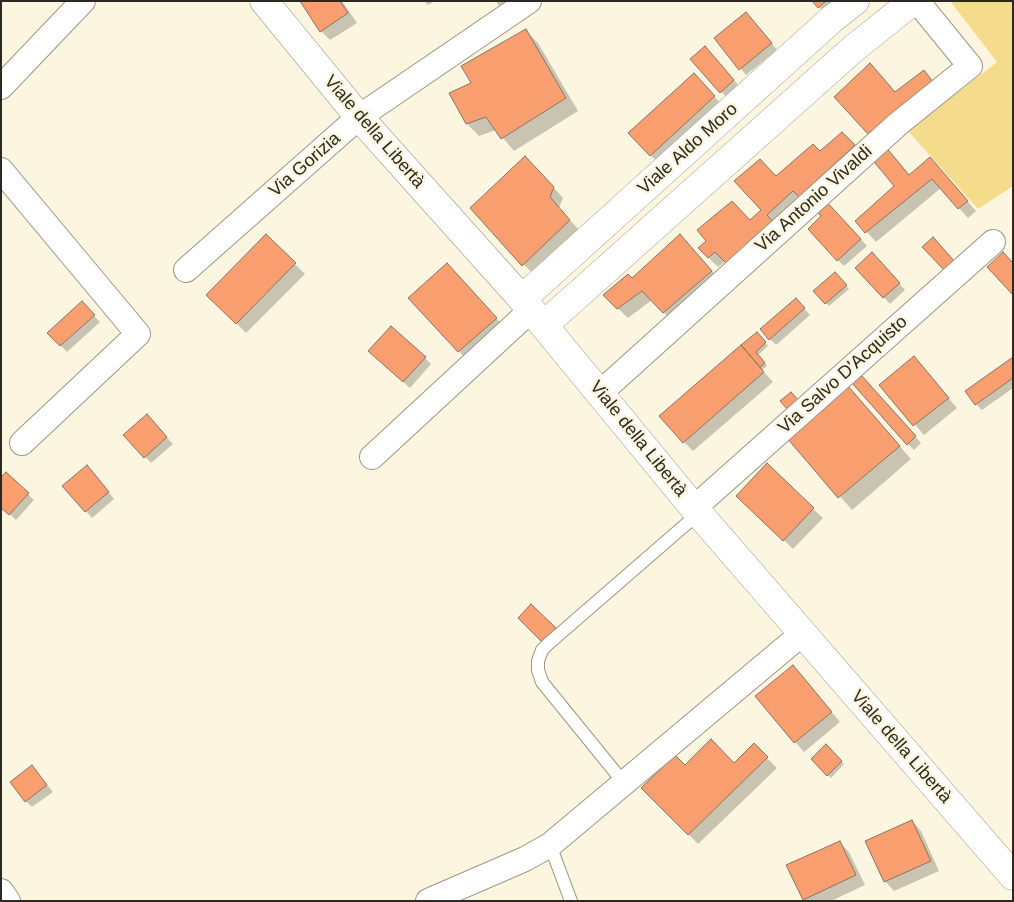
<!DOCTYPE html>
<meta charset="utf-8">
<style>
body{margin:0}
#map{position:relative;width:1014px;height:902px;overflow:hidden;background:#fcf5df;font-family:Arial,sans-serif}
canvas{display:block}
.frame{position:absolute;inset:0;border:2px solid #2b2921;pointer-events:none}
</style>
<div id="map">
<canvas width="1014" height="902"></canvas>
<div class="frame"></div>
</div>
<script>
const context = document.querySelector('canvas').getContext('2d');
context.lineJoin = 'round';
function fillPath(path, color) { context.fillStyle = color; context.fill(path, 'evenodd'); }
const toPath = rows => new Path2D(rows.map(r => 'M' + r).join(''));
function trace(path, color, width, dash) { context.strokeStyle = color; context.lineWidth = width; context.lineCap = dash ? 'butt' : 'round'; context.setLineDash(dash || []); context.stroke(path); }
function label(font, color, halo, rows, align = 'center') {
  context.font = font + ' Arial,sans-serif'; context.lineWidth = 5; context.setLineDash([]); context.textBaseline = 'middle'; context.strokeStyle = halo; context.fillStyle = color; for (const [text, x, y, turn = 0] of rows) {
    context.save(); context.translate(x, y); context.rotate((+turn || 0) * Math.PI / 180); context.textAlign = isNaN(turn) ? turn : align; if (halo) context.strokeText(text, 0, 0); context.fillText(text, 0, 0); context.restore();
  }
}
const green = toPath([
 [950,1,1013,1,1013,186,978,209,908,131,997,62]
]);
const shadow = toPath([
 [301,1,342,1,357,23,330,40,321,31],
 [424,1,435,1,428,5],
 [496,1,506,1,499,6],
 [814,1,847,1,828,17],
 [752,20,777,50,746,75,716,38],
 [526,31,538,43,578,111,514,151,496,130,479,136,467,124,473,84],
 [711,54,740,87,727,98,692,59],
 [703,84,724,107,660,165,630,133],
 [842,134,863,156,718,267,699,248,750,222,763,210,776,177,821,153],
 [894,158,910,176,939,168,976,211,968,218,941,188,876,242,857,221,896,186],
 [535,167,563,198,559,208,579,230,533,274,471,208],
 [831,207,867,246,844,266,838,260],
 [266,236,305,274,246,333,208,294],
 [689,245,721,281,673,322,652,300,628,318,604,295],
 [878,260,905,290,890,304,857,268],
 [835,273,849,289,829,306,815,291],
 [457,274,505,328,468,361,410,298],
 [82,303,100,322,67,352,49,333],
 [802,306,810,315,776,345,770,339],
 [757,333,768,346,758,355,767,366,762,370,773,382,693,451,684,442,741,346],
 [376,357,425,358,431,364,410,388],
 [914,358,957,408,924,435,881,385],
 [1013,358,1013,388,982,410,976,404],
 [867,383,921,443,914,450,908,444],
 [848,388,911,459,852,510,789,438],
 [153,422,173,444,151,463,125,435],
 [93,473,114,499,92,518,64,486],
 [6,474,34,500,16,520,1,506],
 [747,505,813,509,823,518,793,549],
 [802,676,840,722,804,752,756,697],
 [754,745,777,768,698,844,643,788,685,766,734,765],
 [826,746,844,764,831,778,812,759],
 [32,766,53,792,32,807,26,801],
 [912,821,921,831,939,871,894,891,885,881],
 [839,842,849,852,865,885,831,901,805,901,804,900]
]);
const building = toPath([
 [300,1,340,1,348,13,320,32,300,1],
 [812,1,826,1,818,8,812,1],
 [746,12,772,43,739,70,714,38,746,12],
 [526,29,566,98,501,139,486,117,466,124,449,93,471,83,461,66,526,29],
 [705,46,734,80,720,93,690,59,705,46],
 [870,63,895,92,924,70,933,82,868,134,834,97,870,63],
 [694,73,715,96,650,156,628,133,694,73],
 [842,132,855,145,799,197,793,191,767,215,775,224,730,267,715,252,708,258,698,248,706,241,697,230,732,201,750,220,761,210,734,181,760,159,776,176,813,144,820,151,842,132],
 [885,146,909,175,930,157,968,201,958,209,932,179,865,233,855,221,894,186,871,158,885,146],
 [525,156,554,187,550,197,570,220,522,266,470,208,525,156],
 [824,199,861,239,837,261,808,229,821,216,814,209,824,199],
 [266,234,296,263,236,324,206,295,266,234],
 [680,234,712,271,663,313,642,291,617,309,603,295,628,274,632,278,680,234],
 [933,237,955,262,945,271,922,247,933,237],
 [872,252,900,283,883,298,855,268,872,252],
 [1003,252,1013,263,1013,295,987,267,1003,252],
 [447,263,497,318,458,352,408,298,447,263],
 [835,272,847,285,825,304,813,291,835,272],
 [796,298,805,308,769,340,760,329,796,298],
 [82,301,95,315,60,346,47,333,82,301],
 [391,326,426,357,403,382,368,351,391,326],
 [757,332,766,342,756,352,765,363,760,367,741,345,757,332],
 [741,345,764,372,683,443,659,416,741,345],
 [914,356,949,398,913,426,879,385,914,356],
 [1013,357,1013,378,975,405,965,391,1013,357],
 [861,375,916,436,907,445,852,383,861,375],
 [848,386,900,446,838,498,787,438,848,386],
 [791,392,799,401,788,410,780,401,791,392],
 [147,414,167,437,144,458,123,435,147,414],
 [767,463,814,508,783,541,736,496,767,463],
 [87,465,109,492,85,512,62,486,87,465],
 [6,472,29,493,9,515,1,508,1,477,6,472],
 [531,604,556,628,542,642,518,618,531,604],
 [793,665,832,712,794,743,755,696,793,665],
 [711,739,734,763,754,743,768,757,688,835,641,788,675,755,685,765,711,739],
 [826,744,842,761,827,776,811,759,826,744],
 [32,765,47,785,25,802,10,782,32,765],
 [912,820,931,861,884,882,865,841,912,820],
 [840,841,856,875,803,900,786,865,840,841]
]);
const lane = toPath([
 [624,783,542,682,538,670,538,661,542,650,548,644,699,513],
 [550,845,571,901]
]);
const street = toPath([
 [1,87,83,1],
 [1,170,138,334,22,443],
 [186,270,359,117,529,1],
 [600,393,898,124,970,66,917,1],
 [372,457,531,310],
 [694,508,993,242],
 [1,891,8,901],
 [428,901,525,859,550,845,803,633]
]);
const secondary = toPath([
 [264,1,359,117,522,299,694,508,1013,876],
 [522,299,832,19,855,1],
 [544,325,853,49,913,1]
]);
const streetNames = [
 ["Viale della Libertà",374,132,49],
 ["Viale Aldo Moro",688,149,-42],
 ["Via Gorizia",305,165,-41],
 ["Via Antonio Vivaldi",814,199,-42],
 ["Via Salvo D'Acquisto",843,375,-42],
 ["Viale della Libertà",638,439,51],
 ["Viale della Libertà",901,747,49]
];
fillPath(green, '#f5db8c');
fillPath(shadow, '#0003');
fillPath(building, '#f99e6f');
trace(building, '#887369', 1);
trace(lane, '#9e9783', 14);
trace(street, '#9e9783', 26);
trace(secondary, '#9e9783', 29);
trace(lane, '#fff', 12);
trace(street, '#fff', 24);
trace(secondary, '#fff', 28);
label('18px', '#2b2921', '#fcf5df', streetNames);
</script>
